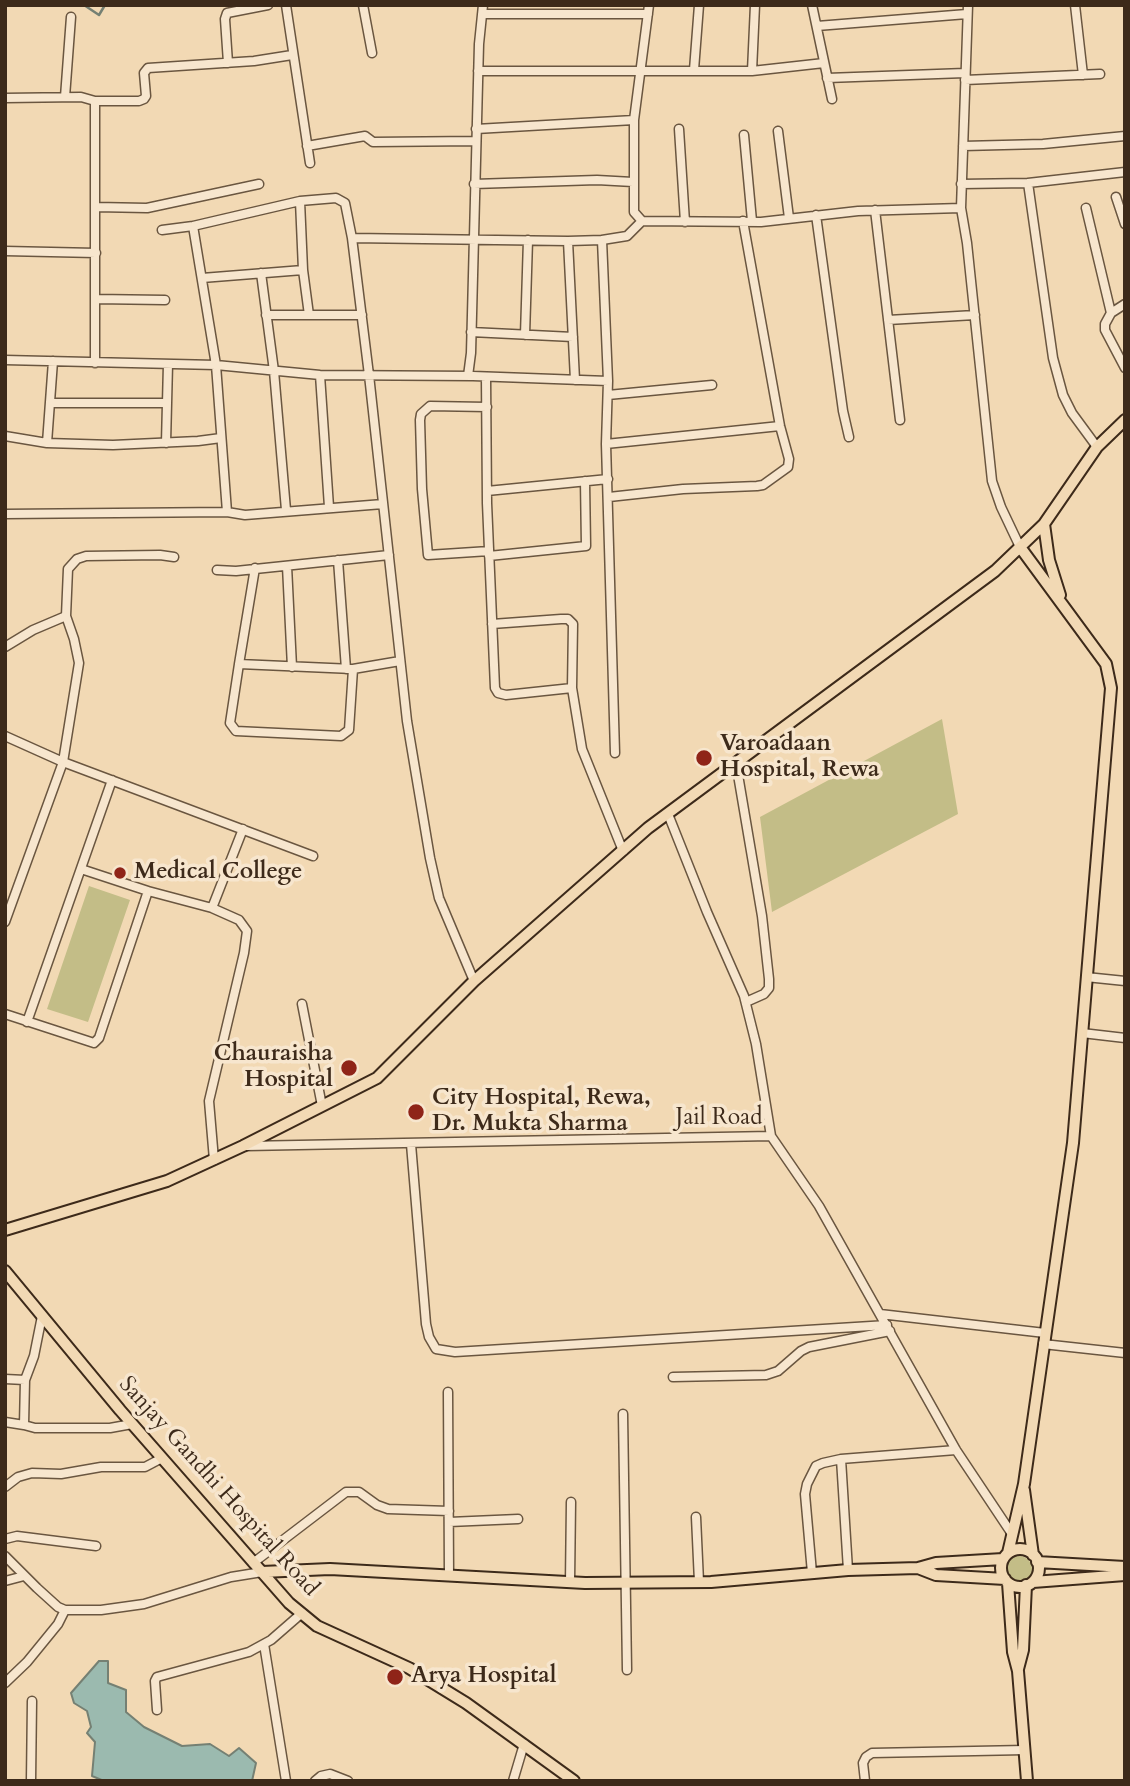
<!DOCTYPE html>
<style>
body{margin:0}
#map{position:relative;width:1130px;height:1786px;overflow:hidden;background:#f2d9b4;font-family:Cardo,serif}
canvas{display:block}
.frame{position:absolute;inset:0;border:7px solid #3d2a1a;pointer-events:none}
</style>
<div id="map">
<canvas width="1130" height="1786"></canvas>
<div class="frame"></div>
</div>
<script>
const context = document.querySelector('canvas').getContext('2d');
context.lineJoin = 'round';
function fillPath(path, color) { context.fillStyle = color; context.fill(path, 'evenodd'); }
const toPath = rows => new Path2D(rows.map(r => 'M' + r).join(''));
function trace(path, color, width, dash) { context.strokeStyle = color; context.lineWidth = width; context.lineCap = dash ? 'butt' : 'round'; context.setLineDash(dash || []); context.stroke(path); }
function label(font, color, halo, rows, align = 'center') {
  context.font = font + ' Cardo,serif'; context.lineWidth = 7; context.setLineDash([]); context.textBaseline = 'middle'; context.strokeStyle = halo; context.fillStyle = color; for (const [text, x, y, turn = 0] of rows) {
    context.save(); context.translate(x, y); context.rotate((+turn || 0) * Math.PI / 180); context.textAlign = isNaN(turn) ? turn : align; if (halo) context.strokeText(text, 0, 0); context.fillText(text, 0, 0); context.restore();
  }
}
const green = toPath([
 [942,719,958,814,772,912,760,817],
 [89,886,130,900,88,1022,47,1009],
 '1006 1569a13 13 0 1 1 26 0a13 13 0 1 1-26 0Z'
]);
const water = toPath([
 [99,1661,108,1661,108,1683,126,1690,126,1712,144,1727,182,1746,210,1744,229,1756,239,1748,256,1763,252,1781,104,1781,92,1776,95,1742,87,1733,91,1727,87,1711,74,1703,71,1693,99,1661]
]);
const stream = toPath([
 [84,5,99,15,105,5]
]);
const minor = toPath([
 [286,5,310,163],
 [363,5,372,53],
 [649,5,634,120,634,212,642,221,761,222,858,211,961,208,967,243,992,481,1001,507,1020,547],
 [812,5,832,99],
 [1075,5,1083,75],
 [482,14,648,14],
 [817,26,967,14],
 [228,63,225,19,227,13,268,5],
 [694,70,699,5],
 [478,71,752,71,824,63],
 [752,71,755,5],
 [827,78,965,73],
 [965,80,1100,74],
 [65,97,71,17],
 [5,98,81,97,95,101,95,363],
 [95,101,139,101,144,99,146,96,144,73,148,68,254,61,292,55],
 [476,129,634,120],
 [679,129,685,222],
 [778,131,789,218],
 [744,135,752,221],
 [307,146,365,136,373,142,476,141],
 [963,146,1043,144,1125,136],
 [1028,183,1053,358,1063,395,1072,413,1097,447],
 [474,184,597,180,633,182],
 [961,184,1028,183,1125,172],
 [1116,197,1125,224],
 [300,201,303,270,309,315],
 [96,207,147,208,259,184],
 [961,208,968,5],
 [1086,208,1111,313,1105,324,1105,330,1125,368],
 [875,210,900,420],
 [816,215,843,411,849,437],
 [193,226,216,365,227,512],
 [162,230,193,226,300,201,336,198,345,203,352,238,369,375,407,721,430,858,439,898,474,981],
 [352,238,568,241,602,240,608,381],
 [602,240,627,236,642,221],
 [568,241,575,380],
 [5,251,96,253],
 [261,273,274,371,286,510],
 [202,278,303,270],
 [95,299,165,300],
 [1111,313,1125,304],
 [266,315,362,315],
 [888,320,975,315],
 [471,332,573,337],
 [525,335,528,240],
 [5,360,216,365,320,375,473,376,608,381,606,444,615,753],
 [320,375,329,507],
 [468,376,471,353,479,44,483,5],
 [486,377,487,503,495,688,498,693,506,695,572,688],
 [608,395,712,385],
 [51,403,166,403],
 [487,407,430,406,421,414,420,420,422,489,428,555,489,551],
 [5,436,47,443,53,361],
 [47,443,113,445,198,441,221,438],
 [166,443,168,364],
 [606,444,780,426],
 [487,491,608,479],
 [609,497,683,489,757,486,763,485,788,467,789,459,780,426,743,221],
 [5,514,227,512,245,515,383,504],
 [489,556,586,546,585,481],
 [338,560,346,669],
 [287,566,292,667],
 [255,568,239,664,353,669,400,661],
 [217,570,236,571,389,555],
 [492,624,561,619,568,619,573,624,572,688,582,749,623,851],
 [5,647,33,630,66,616],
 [239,664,230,723,236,731,341,736,349,730,353,669],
 [5,736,63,762,313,856],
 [736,763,762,916,769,979,769,988,764,994,746,1002],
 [668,814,707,912,744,996,756,1044,771,1136],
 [81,869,148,891,212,908,243,829],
 [212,908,239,920,247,931,244,953,209,1101,214,1160],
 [5,922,63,762,79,663,74,639,66,616,68,569,77,559,86,556,160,555,174,557],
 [1086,977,1125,981],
 [302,1004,322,1106],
 [5,1014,94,1043,99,1038,148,891],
 [27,1022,112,780],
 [1082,1033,1125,1038],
 [411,1144,426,1324,429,1337,436,1349,455,1352,887,1325],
 [246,1146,771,1136,819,1206,956,1450,1012,1534],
 [880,1314,1045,1333],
 [1043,1344,1125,1353],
 [673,1377,766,1375,778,1371,801,1351,809,1347,890,1331],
 [5,1379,25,1380],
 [448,1392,449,1576],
 [623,1414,627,1670],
 [5,1422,24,1425,25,1380,34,1356,42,1316],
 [24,1425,35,1428,110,1428,132,1424],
 [5,1487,18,1477,32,1473,61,1474,101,1467,145,1467,162,1458],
 [696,1517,699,1582],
 [449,1522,518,1519],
 [5,1539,17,1536,96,1546],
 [5,1556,37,1588,58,1607,65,1610,101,1610,144,1604,231,1577,262,1572],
 [253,1563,346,1492,359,1492,377,1505,388,1509,449,1511],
 [848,1570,841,1459,956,1450],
 [812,1573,805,1494,807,1484,816,1466,823,1463,841,1459],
 [5,1581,24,1576],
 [570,1582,571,1502],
 [264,1644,286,1781],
 [5,1683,27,1662,58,1624,65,1610],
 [157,1710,155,1681,157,1677,249,1652,271,1640,302,1613],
 [31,1781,32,1701],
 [315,1781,321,1776,330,1774,348,1781],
 [513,1781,524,1744],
 [865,1781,863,1763,866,1757,872,1753,1025,1750]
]);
const major = toPath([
 [1044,524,1049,560,1060,595],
 [5,1230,167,1181,243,1146,377,1078,474,981,648,828,995,571,1044,524,1097,447,1125,420],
 [5,1271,120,1410,289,1603,317,1626,409,1668,466,1703,574,1781],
 [1024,1490,1033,1555],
 '1001 1568a19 19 0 1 1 38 0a19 19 0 1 1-38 0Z',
 [1008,1553,1024,1484,1073,1143,1111,688,1106,664,1020,547],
 [1037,1562,1125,1567],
 [918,1568,936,1575,1005,1579],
 [262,1572,330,1569,585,1583,711,1582,848,1570,918,1568,936,1563,1003,1559],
 [1033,1582,1125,1575],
 [1008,1583,1013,1652,1018,1671,1027,1781],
 [1018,1669,1023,1650,1026,1585]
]);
const markers = [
 [704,758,9,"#8f2418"],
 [120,873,7,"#8f2418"],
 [349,1068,9,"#8f2418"],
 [416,1112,9,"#8f2418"],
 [395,1677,9,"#8f2418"]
];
const poiNames = [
 ["Varoadaan",720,745],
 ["Hospital, Rewa",720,771],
 ["Medical College",134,873],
 ["Chauraisha",333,1055,"right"],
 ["Hospital",333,1081,"right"],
 ["City Hospital, Rewa,",432,1099],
 ["Dr. Mukta Sharma",432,1125],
 ["Arya Hospital",411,1677]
];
const streetNames = [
 ["Jail Road",719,1119],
 ["Sanjay Gandhi Hospital Road",218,1487,48]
];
fillPath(green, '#c3bd87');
fillPath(water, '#9bbaaf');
trace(water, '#758073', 2);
trace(stream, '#758073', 2.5);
trace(minor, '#6a5640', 11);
trace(major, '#3d2a1a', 14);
trace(minor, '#f7e6ce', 8);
trace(major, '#f2d9b4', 10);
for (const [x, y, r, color] of markers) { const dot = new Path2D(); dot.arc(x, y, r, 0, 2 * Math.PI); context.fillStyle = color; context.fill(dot); trace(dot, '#f7e6ce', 2.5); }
label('bold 23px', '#3d2a1a', '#f7e6ce', poiNames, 'left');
label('23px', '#3d2a1a', '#f7e6ce', streetNames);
</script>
